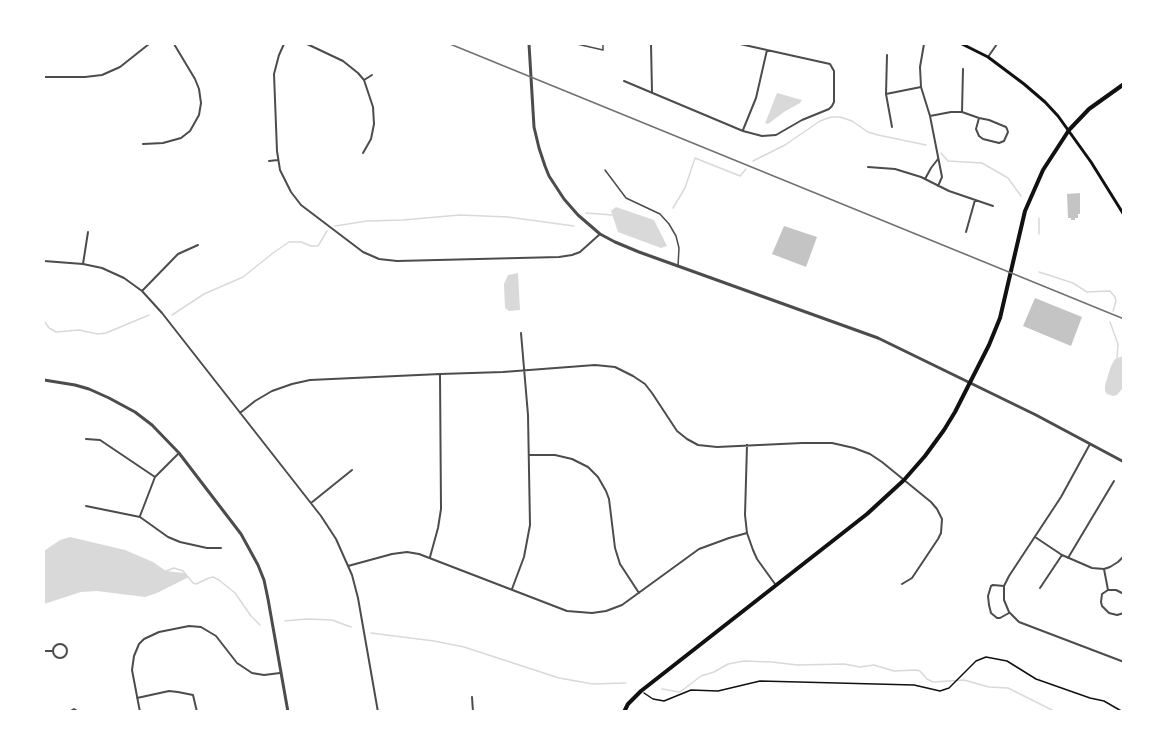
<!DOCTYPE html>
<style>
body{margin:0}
#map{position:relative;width:1167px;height:755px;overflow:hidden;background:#fff;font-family:Lato,sans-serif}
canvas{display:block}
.frame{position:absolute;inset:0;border:45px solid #fff;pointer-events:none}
</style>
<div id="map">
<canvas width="1167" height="755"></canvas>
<div class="frame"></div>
</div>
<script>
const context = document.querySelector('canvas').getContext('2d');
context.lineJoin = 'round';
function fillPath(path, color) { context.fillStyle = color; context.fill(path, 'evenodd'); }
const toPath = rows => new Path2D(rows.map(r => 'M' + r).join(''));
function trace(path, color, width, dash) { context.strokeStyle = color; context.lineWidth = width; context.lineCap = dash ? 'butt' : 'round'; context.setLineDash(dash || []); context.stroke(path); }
const water = toPath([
 [777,93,802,100,800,103,784,112,768,124,765,123,766,121],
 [616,207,654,220,667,246,661,248,618,232,611,211],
 [518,273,520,310,509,311,505,308,504,284,508,275],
 [1123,356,1123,388,1117,395,1113,396,1107,394,1105,391,1105,385,1111,366,1115,359],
 [70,537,125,550,153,562,166,571,184,573,189,577,157,593,145,597,97,591,81,592,44,604,44,551,60,540]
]);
const stream = toPath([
 [941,153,948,161,982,163,1008,178,1021,196],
 [753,161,785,145,820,121,831,117,840,117,852,121,868,132,878,135,926,145],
 [673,208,685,188,695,158,740,176,746,169],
 [586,213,612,215],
 [1039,218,1039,234],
 [335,226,367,221,403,220,460,215,508,217,574,226],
 [1039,272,1073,283,1087,292,1110,291,1115,297,1116,301,1113,311],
 [172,315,204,294,243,277,273,253,289,242,301,242,311,246,318,246,327,231],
 [44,321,49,328,56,332,79,330,98,334,106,333,149,315],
 [1110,322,1118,344,1117,358],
 [166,571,174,568,183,571,193,583,196,584,209,578,213,577,219,580,235,593,251,616,260,625],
 [285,621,306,619,332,620,351,627],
 [371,633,434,641,464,647,559,678,593,684,626,683],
 [662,689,680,692,701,676,714,672,728,664,744,661,772,662,797,665,844,664,860,667,874,665,894,671,916,670,920,671,927,679,933,682,964,680,989,687,1008,688,1056,712]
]);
const building = toPath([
 [1080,193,1080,214,1078,214,1078,218,1075,218,1075,220,1071,220,1071,218,1068,218,1067,194],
 [784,226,817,237,806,267,772,254],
 [1035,298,1082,317,1071,346,1023,326]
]);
const path = toPath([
 [644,693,653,699,664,701,691,690,718,691,760,681,914,685,940,691,949,688,976,661,986,657,1007,661,1036,679,1090,698,1104,701,1123,712]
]);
const service = toPath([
 [577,44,603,50,603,44],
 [605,170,626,198,660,214,669,224,676,236,679,248,678,266]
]);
const minor = toPath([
 [284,44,279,55,274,74,277,151,280,170,291,192,301,205,363,252,379,259,397,261,559,257,572,255,580,252,600,234],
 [307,44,343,61,358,73,364,80,373,107,374,124,371,139,363,153],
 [651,44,652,92],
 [924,44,920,67,921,87,930,116,942,177,938,186],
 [887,55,886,94,892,127],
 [988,57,997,44],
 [44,77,85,77,102,75,120,67,149,44],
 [364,80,372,75],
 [624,81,743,131,762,136,776,135,802,120,829,109,832,106,834,102,834,71,830,64,740,44],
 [886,94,921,87],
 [962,112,963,69],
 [930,116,951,112,962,112,979,118,989,120,1006,127,1007,129,1008,132,1004,141,999,143,983,139,979,136,976,129,979,118],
 [743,130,756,98,767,50],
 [143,144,163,143,181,138,190,131,199,115,201,103,199,89,195,79,174,44],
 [269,161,278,160],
 [868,167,895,169,921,177,949,191,993,206],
 [925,179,931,168,938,159],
 [966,232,975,200],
 [44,261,83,264,102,268,124,278,142,291,162,313,321,516,336,539,352,575,358,598,378,712],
 [83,264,88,232],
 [142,291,178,254,198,245],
 [240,413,255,401,272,391,292,384,310,380,440,374,503,372,595,365,615,367,633,376,645,384,652,393,677,431,687,439,698,445,717,447,802,443,832,443,854,448,870,454,882,462,931,502,937,509,942,519,941,533,938,539,912,578,902,584],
 [86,439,100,440,155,477],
 [1090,444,1061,497,1009,576,1004,586,1004,600,1009,612,1019,622,1124,662],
 [747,445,745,515,747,533,753,550,757,559,775,584],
 [529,455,555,455,572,459,588,467,598,477,606,491,609,499,615,548,620,564,639,593],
 [44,459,44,474],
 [311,503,352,470],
 [86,506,140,517,168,537,180,542,207,548,221,548],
 [140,516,155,477,179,453],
 [1035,537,1062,555,1092,568,1104,569,1110,567,1118,562,1124,556],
 [430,557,438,528,441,509,440,374],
 [1068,558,1114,481],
 [348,566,392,554,407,552,419,554,567,611,592,613,606,611,622,605,699,549,729,538,747,533],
 [1104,569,1108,590],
 [1004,586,993,585,991,586,988,596,989,605,991,613,997,618,1000,618,1009,613],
 [1040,588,1062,555],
 [512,589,524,557,530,525,528,415,521,333],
 [1124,594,1116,590,1108,590,1102,594,1101,602,1102,606,1109,613,1117,615,1124,613],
 '53 651a7 7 0 1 1 14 0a7 7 0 1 1-14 0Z',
 [44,651,53,651],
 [472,697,473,712],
 [137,698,169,691,178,692,193,695,197,712],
 [69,712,74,709,79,712],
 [140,712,132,670,134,656,139,644,144,639,159,632,189,626,201,627,216,636,237,663,252,673,264,675,280,673]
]);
const tertiary = toPath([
 [529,44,534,127,539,148,545,166,549,176,564,199,578,215,600,234,615,242,639,252,878,338,1036,415,1124,462],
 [44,380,75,385,89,389,109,398,135,412,152,425,179,453,241,534,258,565,264,580,268,599,288,712]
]);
const secondary = toPath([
 [962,44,988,57,1024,84,1045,102,1058,116,1091,162,1124,215]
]);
const primary = toPath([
 [624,712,628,704,641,691,867,514,904,480,925,456,944,430,955,412,989,345,1000,318,1025,211,1043,170,1069,130,1089,109,1124,84]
]);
const rail = toPath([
 [450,44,1124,319]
]);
fillPath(water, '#d9d9d9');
trace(stream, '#d9d9d9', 1.5);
fillPath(building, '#c4c4c4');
trace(path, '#111', 1.5);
trace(service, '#4c4c4c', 1.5);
trace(minor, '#4c4c4c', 2);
trace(tertiary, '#4c4c4c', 3);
trace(secondary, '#111', 3);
trace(primary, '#111', 4);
trace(rail, '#707070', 1.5);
</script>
